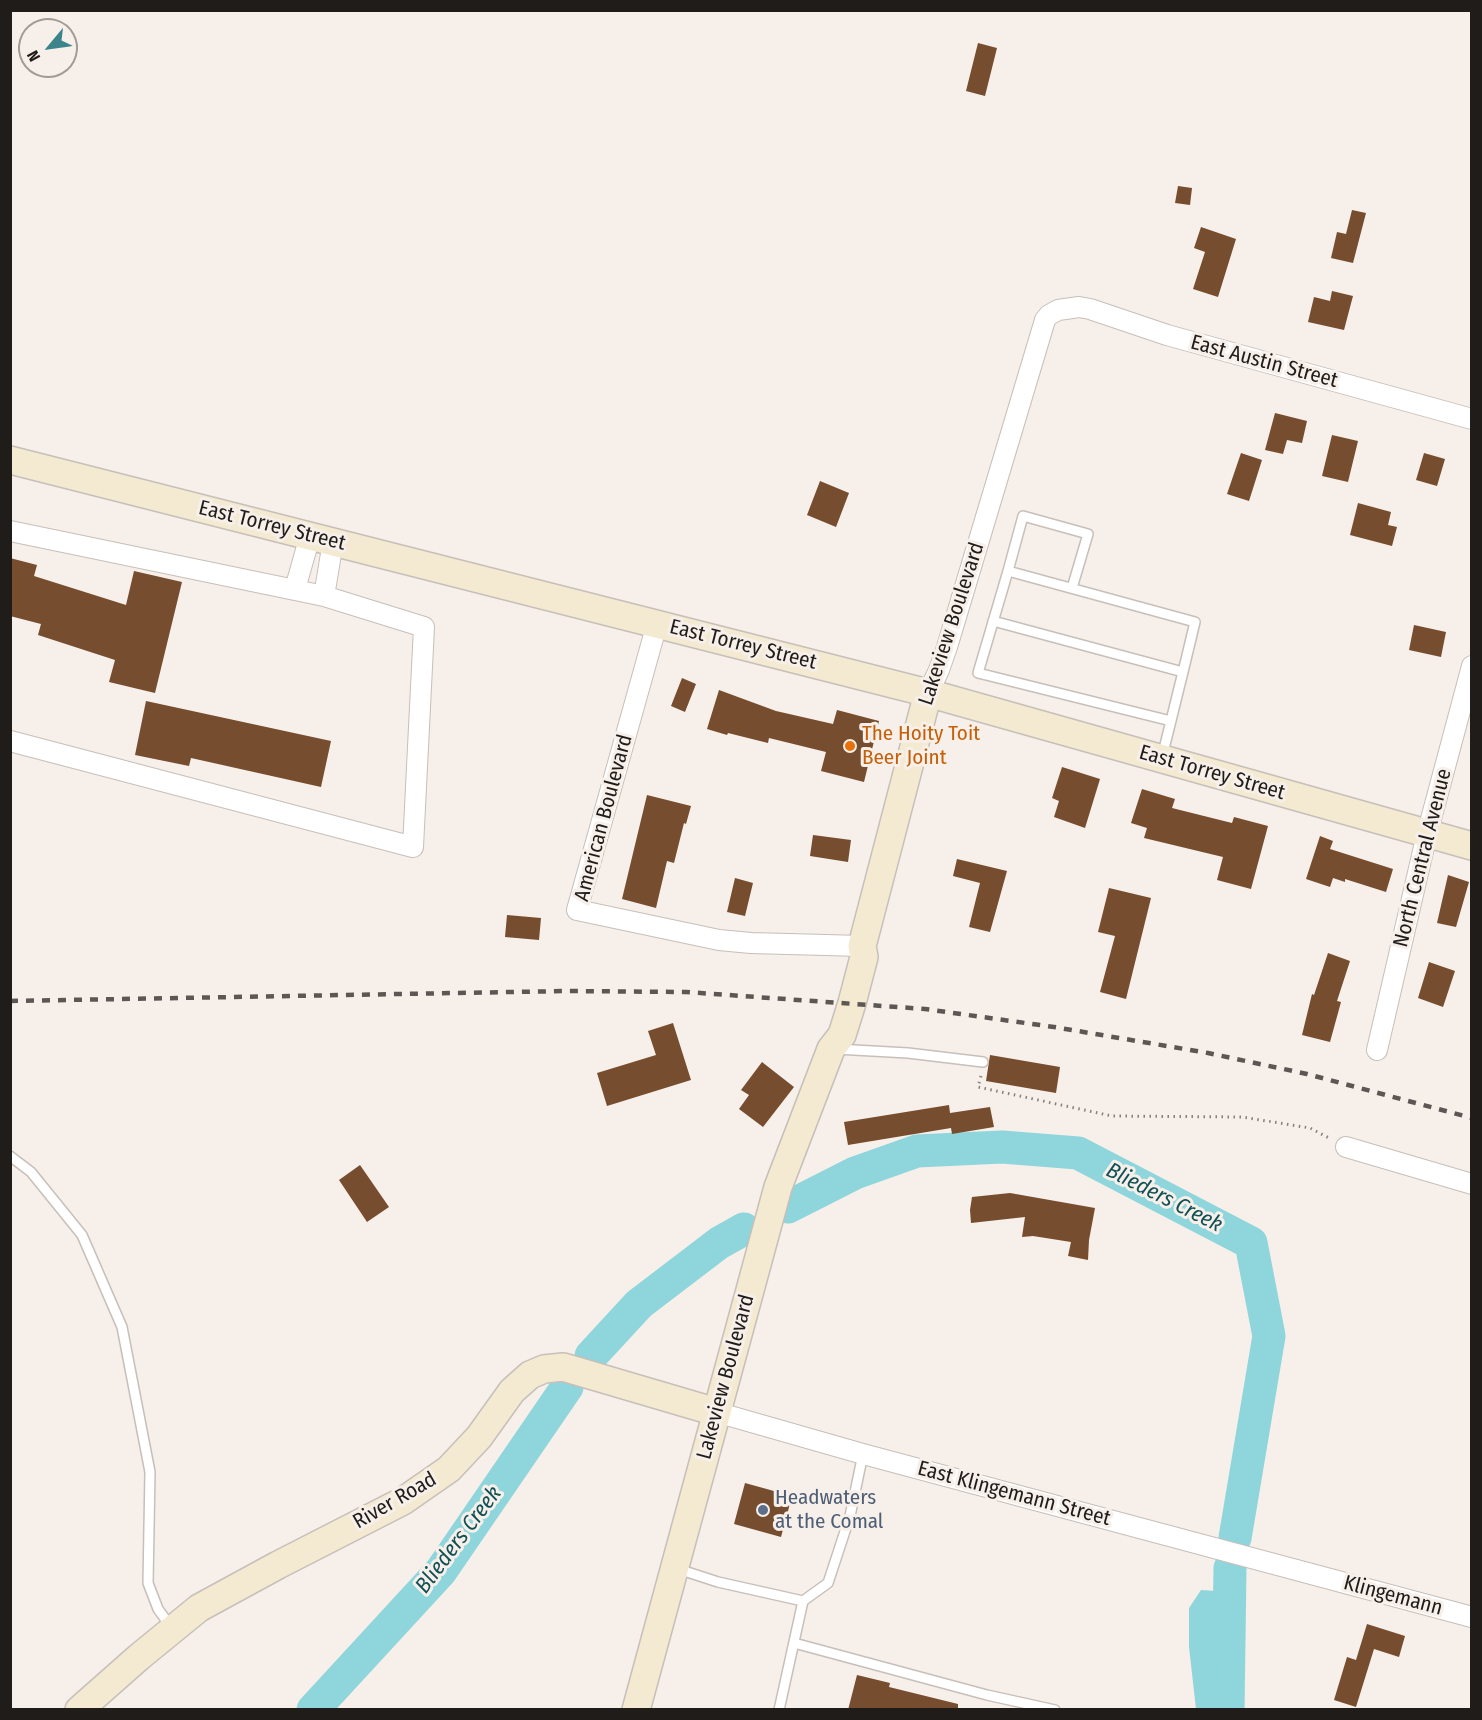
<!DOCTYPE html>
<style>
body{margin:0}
#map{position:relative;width:1482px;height:1720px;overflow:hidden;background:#f7efe9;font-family:"Fira Sans Condensed",sans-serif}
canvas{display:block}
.frame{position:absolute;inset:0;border:12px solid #1f1c1a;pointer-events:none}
.north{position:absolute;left:18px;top:18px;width:60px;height:60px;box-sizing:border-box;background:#f7efe9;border:2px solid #a19b96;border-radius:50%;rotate:241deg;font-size:16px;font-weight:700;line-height:24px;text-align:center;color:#1f1c1a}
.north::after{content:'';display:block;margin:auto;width:21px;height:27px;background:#3c848c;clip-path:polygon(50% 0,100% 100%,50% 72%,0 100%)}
</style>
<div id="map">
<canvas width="1482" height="1720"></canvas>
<div class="frame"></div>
<div class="north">N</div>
</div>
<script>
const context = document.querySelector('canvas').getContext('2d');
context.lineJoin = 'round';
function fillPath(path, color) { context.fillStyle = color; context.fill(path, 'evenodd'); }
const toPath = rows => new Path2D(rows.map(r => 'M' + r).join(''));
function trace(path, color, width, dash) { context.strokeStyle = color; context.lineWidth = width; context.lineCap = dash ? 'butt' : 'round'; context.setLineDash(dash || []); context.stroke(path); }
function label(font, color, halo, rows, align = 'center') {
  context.font = font + ' "Fira Sans Condensed",sans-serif'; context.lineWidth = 6; context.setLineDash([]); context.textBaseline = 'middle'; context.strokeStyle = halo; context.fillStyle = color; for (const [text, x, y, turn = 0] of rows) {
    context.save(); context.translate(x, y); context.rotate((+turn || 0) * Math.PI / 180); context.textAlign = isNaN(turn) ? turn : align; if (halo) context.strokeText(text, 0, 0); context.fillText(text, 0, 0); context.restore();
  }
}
const water = toPath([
 [1201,1590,1216,1591,1240,1601,1236,1660,1238,1709,1196,1709,1189,1647,1189,1608]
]);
const river = toPath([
 [788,1207,855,1173,917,1151,1002,1147,1078,1153,1251,1243,1269,1336,1235,1538],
 [591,1356,639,1304,719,1243,744,1229],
 [313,1710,441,1571,567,1387],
 [1228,1710,1230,1568]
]);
const building = toPath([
 [978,43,997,48,985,96,966,91],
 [1178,186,1192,188,1190,205,1175,203],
 [1352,210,1366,213,1353,263,1331,258,1337,232,1346,234],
 [1201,227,1236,239,1218,297,1193,289,1205,252,1194,248],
 [1332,291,1353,296,1344,330,1308,322,1314,297,1330,301],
 [1275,413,1307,421,1302,443,1287,440,1283,454,1265,450],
 [1332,435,1358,441,1348,482,1322,476],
 [1241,453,1262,460,1249,501,1227,494],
 [1424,453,1445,459,1437,486,1416,480],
 [820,481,849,493,836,527,807,515],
 [1358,503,1391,512,1388,525,1397,527,1392,546,1350,535],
 [10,558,37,565,34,576,126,605,134,571,182,582,155,693,109,682,115,660,38,635,41,624,10,616],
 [1414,625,1446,632,1441,657,1409,650],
 [682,678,696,684,685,712,671,706],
 [719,690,776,711,833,724,837,710,879,721,864,782,821,771,826,752,769,738,768,743,728,733,727,735,707,729],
 [146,701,331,741,321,787,191,758,189,766,135,755],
 [1062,767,1100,779,1085,828,1054,817,1059,801,1052,798],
 [1142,789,1175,799,1172,808,1232,823,1234,817,1268,826,1251,889,1217,880,1223,857,1144,838,1147,828,1131,823],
 [647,795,691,806,686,824,684,823,674,863,667,861,656,908,622,899],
 [813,835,851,840,848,862,810,856],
 [1320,836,1333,841,1330,849,1393,869,1386,892,1345,879,1345,882,1333,878,1330,887,1306,879],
 [957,859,1007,871,990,932,969,927,980,883,953,876],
 [1448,875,1469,882,1456,927,1437,923],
 [735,878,753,883,745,916,727,912],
 [1109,888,1151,898,1126,999,1100,992,1115,936,1098,932],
 [507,915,541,918,539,940,505,937],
 [1328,953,1350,961,1337,1001,1341,1002,1330,1042,1302,1035,1312,994,1314,995],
 [1429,962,1455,971,1443,1007,1418,998],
 [673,1023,691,1080,607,1106,597,1073,656,1055,648,1031],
 [990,1055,1060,1067,1056,1093,986,1081],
 [762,1062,794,1087,763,1127,739,1109,749,1095,741,1090],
 [949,1105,950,1113,990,1107,994,1127,952,1134,951,1128,848,1145,844,1122],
 [360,1165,389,1207,367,1222,339,1180],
 [1010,1193,1095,1208,1089,1240,1088,1260,1068,1256,1071,1242,1033,1236,1022,1237,1025,1217,971,1223,970,1210,972,1197],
 [745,1483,792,1496,781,1537,734,1524],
 [1367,1624,1405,1636,1399,1657,1374,1649,1356,1707,1334,1700,1347,1657,1356,1660],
 [857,1675,890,1683,889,1687,958,1704,958,1710,848,1710]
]);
const path = toPath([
 [981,1076,978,1087,1112,1116,1242,1117,1310,1128,1331,1139]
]);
const lane = toPath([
 [1008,571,1023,516,1088,534,1072,588],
 [993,621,1183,672],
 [1162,757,1183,672,1195,622,1008,571,978,673,1171,721],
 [836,1049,908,1053,983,1062],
 [10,1156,31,1172,82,1235,122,1327,150,1472,148,1583,158,1609,171,1627],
 [678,1569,718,1582,803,1601,828,1583,850,1516,863,1454],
 [794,1643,987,1695,1055,1710],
 [779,1710,803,1601]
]);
const street = toPath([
 [10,531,324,596,424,627,413,847,10,741],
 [295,589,310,536],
 [324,596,333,542],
 [657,624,577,910,719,940,751,943,862,946],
 [928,693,939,670,947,647,1045,320,1049,315,1058,310,1079,307,1090,309,1167,335,1472,419],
 [1377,1050,1427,834,1472,666],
 [1346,1147,1472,1184],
 [716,1412,863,1454,1472,1617]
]);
const secondary = toPath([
 [10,460,928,693,1472,846],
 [79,1710,139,1657,199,1608,278,1565,403,1501,449,1469,479,1437,512,1391,530,1375,544,1369,563,1367,716,1412],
 [636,1710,778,1187,831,1049,842,1035,852,1003,864,957,862,946,928,693]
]);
const rail = toPath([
 [10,1001,568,991,686,992,925,1009,1054,1027,1208,1053,1307,1074,1472,1118]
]);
const markers = [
 [850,746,6,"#e8710a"],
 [763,1510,6,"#5c6f8a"]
];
const streetNames = [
 ["East Austin Street",1264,362,15],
 ["East Torrey Street",272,526,14],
 ["Lakeview Boulevard",952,624,-72],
 ["East Torrey Street",743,645,14],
 ["East Torrey Street",1212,773,16],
 ["American Boulevard",604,818,-75],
 ["North Central Avenue",1423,858,-76],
 ["Lakeview Boulevard",726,1377,-75],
 ["East Klingemann Street",1014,1494,15],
 ["River Road",395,1501,-30],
 ["Klingemann",1393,1596,15]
];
const foodNames = [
 ["The Hoity Toit",862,734],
 ["Beer Joint",862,758]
];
const serviceNames = [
 ["Headwaters",775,1498],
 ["at the Comal",775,1522]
];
const waterNames = [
 ["Blieders Creek",1164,1198,27],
 ["Blieders Creek",459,1540,-53]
];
fillPath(water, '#8ed5dc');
trace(river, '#8ed5dc', 33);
fillPath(building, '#764d2e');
trace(lane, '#c7bfb9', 12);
trace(street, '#c7bfb9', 22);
trace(secondary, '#c7bfb9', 30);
trace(path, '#86817d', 3, [1.5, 4.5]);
trace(lane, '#fff', 9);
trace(street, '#fff', 20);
trace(secondary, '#f3ead1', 27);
trace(rail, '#5c5754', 4.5, [8, 8]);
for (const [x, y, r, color] of markers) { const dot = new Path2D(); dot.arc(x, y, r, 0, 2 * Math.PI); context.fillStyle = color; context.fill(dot); trace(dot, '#f7efe9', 2); }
label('21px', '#1f1c1a', '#f7efe9', streetNames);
label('21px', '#c56008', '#f7efe9', foodNames, 'left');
label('21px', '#4e5e75', '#f7efe9', serviceNames, 'left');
label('italic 22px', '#115156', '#f7efe9', waterNames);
</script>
